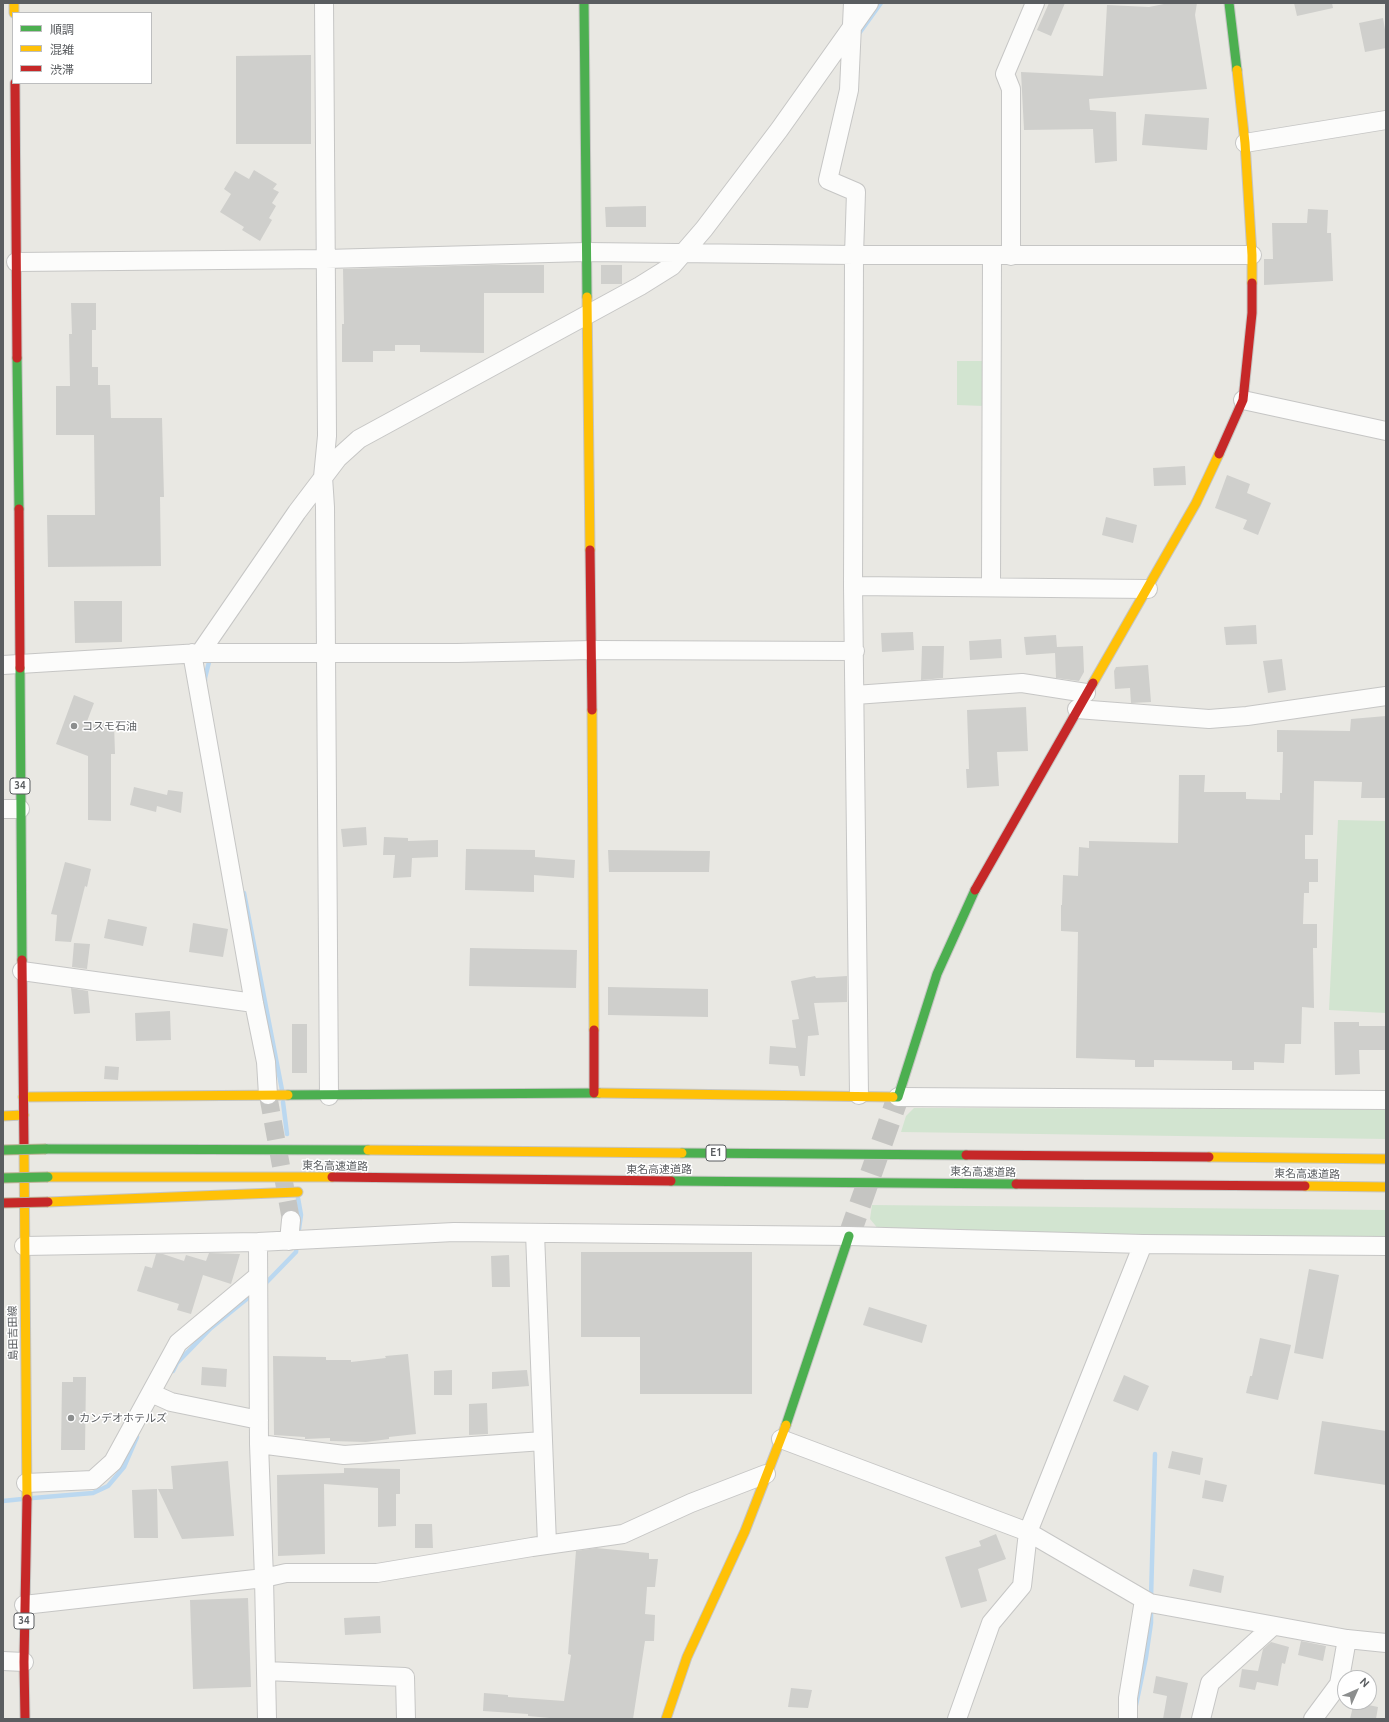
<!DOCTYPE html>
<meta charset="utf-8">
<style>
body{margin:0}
#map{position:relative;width:1389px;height:1722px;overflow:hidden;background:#e9e8e3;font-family:Ubuntu,"Noto Sans JP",sans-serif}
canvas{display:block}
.frame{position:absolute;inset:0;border:4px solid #5a5d60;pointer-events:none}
.legend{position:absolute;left:12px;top:12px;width:140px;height:72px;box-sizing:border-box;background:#fff;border:1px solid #bdbebf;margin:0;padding:5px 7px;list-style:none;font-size:12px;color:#5a5d60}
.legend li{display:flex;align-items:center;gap:8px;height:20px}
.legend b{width:20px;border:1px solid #bdbebf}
.north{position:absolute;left:1337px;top:1670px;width:40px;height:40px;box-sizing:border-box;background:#fff;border:1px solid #bdbebf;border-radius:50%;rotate:45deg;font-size:11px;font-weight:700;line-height:16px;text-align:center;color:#5a5d60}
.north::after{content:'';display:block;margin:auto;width:14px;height:18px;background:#8c8e8e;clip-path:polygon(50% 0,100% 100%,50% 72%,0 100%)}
</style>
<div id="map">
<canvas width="1389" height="1722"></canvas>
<div class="frame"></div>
<ul class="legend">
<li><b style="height:5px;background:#4caf50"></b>順調</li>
<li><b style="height:5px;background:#ffc107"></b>混雑</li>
<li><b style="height:5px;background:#c62828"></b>渋滞</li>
</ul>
<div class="north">N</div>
</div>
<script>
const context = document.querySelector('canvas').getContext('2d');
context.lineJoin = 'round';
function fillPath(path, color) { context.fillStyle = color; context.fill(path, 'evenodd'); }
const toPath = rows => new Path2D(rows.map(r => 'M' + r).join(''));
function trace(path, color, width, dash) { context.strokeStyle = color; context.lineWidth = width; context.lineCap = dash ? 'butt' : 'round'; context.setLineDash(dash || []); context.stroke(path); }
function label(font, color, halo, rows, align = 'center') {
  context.font = font + ' Ubuntu,"Noto Sans JP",sans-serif'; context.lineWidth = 3; context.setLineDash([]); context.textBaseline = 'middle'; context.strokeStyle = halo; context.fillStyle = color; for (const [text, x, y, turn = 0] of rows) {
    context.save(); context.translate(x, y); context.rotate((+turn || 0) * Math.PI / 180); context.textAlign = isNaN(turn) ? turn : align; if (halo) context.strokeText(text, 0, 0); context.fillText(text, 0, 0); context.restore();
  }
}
const green = toPath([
 [957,361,984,361,984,406,957,405],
 [1338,820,1386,821,1386,1013,1329,1010],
 [914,1108,1386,1109,1386,1139,901,1132,906,1116],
 [872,1205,1386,1210,1386,1239,880,1231,870,1219]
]);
const stream = toPath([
 [858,35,881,3],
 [205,681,205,678,210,658],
 [244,893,282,1090],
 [283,1102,287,1134],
 [298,1198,301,1215,298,1236],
 [263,1286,296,1252,297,1243],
 [173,1371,177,1363,211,1328,254,1293],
 [33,1498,93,1493,108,1486,124,1467,137,1437],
 [3,1501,22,1499],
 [1151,1598,1155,1454],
 [1136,1705,1146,1657,1151,1623,1151,1608]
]);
const building = toPath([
 [1049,3,1065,3,1051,36,1037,30],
 [1169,3,1197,3,1195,15,1207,89,1089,99,1090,110,1116,112,1117,161,1095,163,1093,129,1024,130,1021,72,1103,76,1107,5,1149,7],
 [1294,3,1332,3,1333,8,1297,16],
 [1383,18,1386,35,1386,48,1365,52,1359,23],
 [311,55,311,144,236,144,236,56],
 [1145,114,1209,118,1207,150,1142,145],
 [254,170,277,184,273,189,279,192,272,203,276,206,269,218,272,220,260,241,242,230,244,227,220,212,231,194,224,189,235,171,249,179],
 [646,206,646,227,606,227,605,207],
 [1308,209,1328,210,1327,233,1331,233,1333,281,1264,285,1264,259,1273,259,1272,223,1307,223],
 [492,265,544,265,544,293,484,293,484,353,420,352,420,345,395,345,395,351,373,351,373,362,342,362,342,324,344,324,343,269],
 [601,265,622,265,622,284,601,284],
 [71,303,96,303,96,330,92,330,92,367,98,367,98,385,110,385,111,418,162,418,164,497,160,497,161,566,48,567,47,515,95,515,94,435,56,435,56,386,70,386,69,334,72,334],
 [1185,466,1186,485,1154,486,1153,468],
 [1227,475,1250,484,1247,493,1271,503,1258,535,1243,529,1247,520,1215,508],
 [1106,517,1137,525,1133,543,1102,535],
 [74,601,122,601,122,642,75,643],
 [1256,625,1257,644,1226,645,1224,627],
 [913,632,914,650,882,652,881,633],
 [1056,635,1057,647,1083,646,1084,672,1079,681,1056,678,1055,653,1026,655,1024,637],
 [1001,639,1002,658,970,660,969,641],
 [922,646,944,646,943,678,921,680],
 [1282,659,1286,690,1268,693,1263,661],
 [1148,665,1151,702,1131,703,1130,688,1115,689,1114,671,1116,667],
 [74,695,94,703,86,724,114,723,115,754,111,754,111,821,88,820,88,756,56,744],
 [1026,707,1028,751,997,752,999,786,967,788,966,769,969,769,967,710],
 [1386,716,1386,798,1361,798,1362,782,1314,781,1313,835,1305,835,1305,859,1318,859,1318,882,1309,882,1309,893,1304,893,1303,924,1317,924,1317,948,1313,948,1314,1008,1302,1007,1301,1044,1285,1044,1284,1063,1254,1062,1254,1070,1232,1070,1232,1061,1154,1060,1154,1067,1135,1067,1135,1060,1076,1058,1078,932,1061,931,1061,905,1062,905,1063,875,1078,876,1079,847,1089,848,1089,841,1178,843,1179,775,1205,775,1204,792,1246,792,1246,799,1280,800,1280,793,1282,793,1283,752,1277,752,1277,730,1350,731,1351,719],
 [134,787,167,795,168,790,183,792,181,813,157,806,156,812,130,805],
 [366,827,367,845,343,847,341,829],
 [384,837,408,838,408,841,438,840,438,857,412,858,411,877,393,878,395,855,383,855],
 [466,849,535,850,535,857,575,860,574,878,534,875,534,892,465,890],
 [608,850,710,851,709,872,609,872],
 [65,862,91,869,87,887,85,886,71,942,55,941,57,915,51,914],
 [108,919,147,927,143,946,104,938],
 [193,923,228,929,223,957,189,952],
 [74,943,90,944,87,969,72,967],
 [470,948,577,950,576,988,469,986],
 [815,976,816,978,847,976,847,1002,814,1003,819,1035,808,1036,805,1076,800,1076,798,1066,769,1064,770,1046,796,1048,792,1020,799,1019,791,981],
 [608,987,708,989,708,1017,608,1015],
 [71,988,88,991,90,1013,74,1014],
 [170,1011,171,1040,136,1041,135,1013],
 [1334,1022,1359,1022,1359,1026,1386,1026,1386,1050,1359,1050,1360,1074,1335,1075],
 [292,1024,307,1024,307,1073,292,1073],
 [105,1066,119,1067,118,1080,104,1079],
 [581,1252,752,1252,752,1394,640,1394,640,1337,581,1337],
 [209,1253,240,1254,231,1284,203,1275,191,1314,177,1310,179,1304,137,1291,145,1266,152,1268,156,1254,163,1254,184,1261,186,1255,206,1261],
 [509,1255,510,1287,492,1287,491,1256],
 [1309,1269,1339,1275,1323,1359,1294,1353],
 [869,1307,927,1325,922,1343,863,1325],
 [1260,1338,1291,1345,1278,1400,1246,1393,1250,1376,1252,1376],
 [408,1354,416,1434,389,1437,389,1439,366,1442,330,1441,330,1438,305,1439,305,1437,274,1435,273,1356,326,1357,326,1360,351,1360,351,1362,386,1358,385,1356],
 [202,1367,227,1369,226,1387,201,1385],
 [452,1370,452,1395,434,1395,434,1371],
 [527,1370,529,1386,492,1389,492,1372],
 [1124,1375,1149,1386,1138,1411,1113,1401],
 [73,1377,86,1377,85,1450,61,1450,62,1382,73,1382],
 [487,1403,488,1434,469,1435,469,1404],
 [1322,1421,1386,1431,1386,1485,1314,1474],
 [1172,1451,1203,1458,1200,1475,1168,1468],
 [228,1461,234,1536,182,1539,158,1489,173,1489,171,1466],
 [344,1468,400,1469,400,1494,396,1494,396,1526,378,1527,378,1488,324,1484,325,1554,278,1556,277,1475,344,1473],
 [1205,1480,1227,1485,1223,1502,1202,1498],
 [157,1489,158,1538,134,1538,132,1490],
 [415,1524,432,1524,433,1548,415,1548],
 [996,1534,1006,1559,978,1569,987,1601,961,1608,945,1557,981,1546,979,1541],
 [596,1548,649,1553,649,1559,658,1559,655,1587,647,1587,645,1614,655,1615,654,1641,645,1641,633,1719,561,1719,528,1716,528,1714,483,1711,484,1693,508,1695,508,1697,564,1701,571,1655,568,1654,576,1551],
 [1193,1569,1224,1576,1221,1593,1189,1586],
 [248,1598,251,1687,193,1689,190,1600],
 [380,1616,381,1633,345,1635,344,1618],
 [1301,1641,1326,1646,1323,1661,1298,1655],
 [1271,1642,1289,1647,1285,1664,1282,1663,1278,1686,1257,1682,1255,1690,1239,1687,1242,1669,1258,1671,1263,1649],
 [1156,1676,1188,1683,1180,1719,1163,1719,1167,1696,1153,1693],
 [791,1688,812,1690,808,1708,788,1707],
 [1354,1702,1378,1707,1376,1719,1350,1719]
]);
const streetTunnel = toPath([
 [268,1095,291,1220]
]);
const secondaryTunnel = toPath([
 [849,1236,898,1097]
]);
const street = toPath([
 [324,3,327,436,323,477,325,507,329,1096],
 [853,3,849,90,828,180,856,192,854,255,853,586,859,1095],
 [1245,143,1386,120],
 [1011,256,1011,89,1005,74,1035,3],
 [16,262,326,259,586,252,854,255,1252,255],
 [1243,400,1386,431],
 [853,586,1148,589],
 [991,587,992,255],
 [192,653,254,1003,266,1062,268,1095],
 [200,653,297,512,338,458,359,439,640,286,672,266,704,229,779,130,869,3],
 [3,665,200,653,457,653,592,650,855,651],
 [855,695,1022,683,1086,693],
 [1077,709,1209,719,1247,716,1386,696],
 [3,809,20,809],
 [22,971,254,1003],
 [898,1097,1386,1100],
 [535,1233,547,1544],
 [289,1241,291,1220],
 [258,1242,259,1444,264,1578,267,1719],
 [24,1246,258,1242,454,1232,849,1236,1143,1244,1386,1246],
 [151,1393,171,1402,259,1420],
 [781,1439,1028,1532,1150,1603,1347,1639,1386,1643],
 [259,1444,344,1455,543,1441],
 [26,1483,93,1480,113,1462,178,1343,258,1276],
 [24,1605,264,1578,286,1573,377,1573,532,1547,623,1534,691,1503,766,1474],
 [3,1661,24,1662],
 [266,1671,405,1677,406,1719],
 [957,1719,991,1623,1022,1586,1028,1532,1143,1244],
 [1128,1719,1128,1698,1144,1600],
 [1201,1719,1210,1683,1273,1626],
 [1313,1719,1339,1684,1347,1639]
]);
const fast = toPath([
 [584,3,587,297],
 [1229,3,1237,70],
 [17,358,19,509],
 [20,668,22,960],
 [288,1095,599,1093],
 [893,1097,898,1097,937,974,975,890],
 [46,1149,368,1150],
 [682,1153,966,1155],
 [671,1181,1016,1184],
 [786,1425,849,1236]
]);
const slow = toPath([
 [14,3,14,13],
 [1237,70,1245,143,1252,255,1252,283],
 [587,297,590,550],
 [1093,683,1196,503,1219,454],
 [592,710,594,1030],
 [599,1093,893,1097],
 [23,1097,288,1095],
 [3,1116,24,1115],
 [24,1149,27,1499],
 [368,1150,682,1153],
 [1209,1157,1386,1159],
 [48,1177,332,1177],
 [1305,1186,1386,1187],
 [48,1202,298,1192],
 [666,1719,687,1657,745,1531,786,1425]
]);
const jam = toPath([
 [15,83,17,358],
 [1219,454,1243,400,1252,313,1252,283],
 [19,509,20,668],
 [590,550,592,710],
 [975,890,1093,683],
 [22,960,24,1149],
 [594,1030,594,1093],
 [966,1155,1209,1157],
 [332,1177,671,1181],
 [1016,1184,1305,1186],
 [25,1719,24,1662,27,1499]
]);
const fastBridge = toPath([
 [3,1150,46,1149],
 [3,1178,48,1177]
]);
const jamBridge = toPath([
 [3,1203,48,1202]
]);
const markers = [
 [74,726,4,"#8c8e8e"],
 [71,1418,4,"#8c8e8e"]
];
const shields = [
 [20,786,20],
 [716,1153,20],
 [24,1621,20]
];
const shieldNames = [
 ["34",20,786],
 ["E1",716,1153],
 ["34",24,1621]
];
const poiNames = [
 ["コスモ石油",82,726],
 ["カンデオホテルズ",79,1418]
];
const streetNames = [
 ["東名高速道路",335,1166,1],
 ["東名高速道路",659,1169],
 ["東名高速道路",983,1172,1],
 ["東名高速道路",1307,1174,1],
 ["島田吉田線",13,1333,-91]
];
fillPath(green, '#d2e4d0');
trace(stream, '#bbd8f0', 4.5);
fillPath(building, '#cfcfcc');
trace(streetTunnel, '#c5c5c2', 18, [18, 9]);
trace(secondaryTunnel, '#c5c5c2', 22, [22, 11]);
trace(street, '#c6c6c5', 20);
trace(fast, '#c5c5c3', 11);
trace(slow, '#c5c5c3', 11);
trace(jam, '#c5c5c3', 11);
trace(street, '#fcfcfb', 18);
trace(fast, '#4caf50', 9);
trace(slow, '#ffc107', 9);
trace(jam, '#c62828', 9);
trace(fastBridge, '#bcb195', 11, []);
trace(jamBridge, '#bcb195', 11, []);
trace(fastBridge, '#4caf50', 9);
trace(jamBridge, '#c62828', 9);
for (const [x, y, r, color] of markers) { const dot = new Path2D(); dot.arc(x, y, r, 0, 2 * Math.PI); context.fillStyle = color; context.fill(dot); trace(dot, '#fff', 1.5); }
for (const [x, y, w] of shields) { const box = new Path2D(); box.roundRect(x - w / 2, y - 8, w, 16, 3); context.fillStyle = '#fff'; context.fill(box); trace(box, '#5a5d60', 1); }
label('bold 10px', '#5a5d60', null, shieldNames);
label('11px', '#5a5d60', '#fff', poiNames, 'left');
label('11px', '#5a5d60', '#fff', streetNames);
</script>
